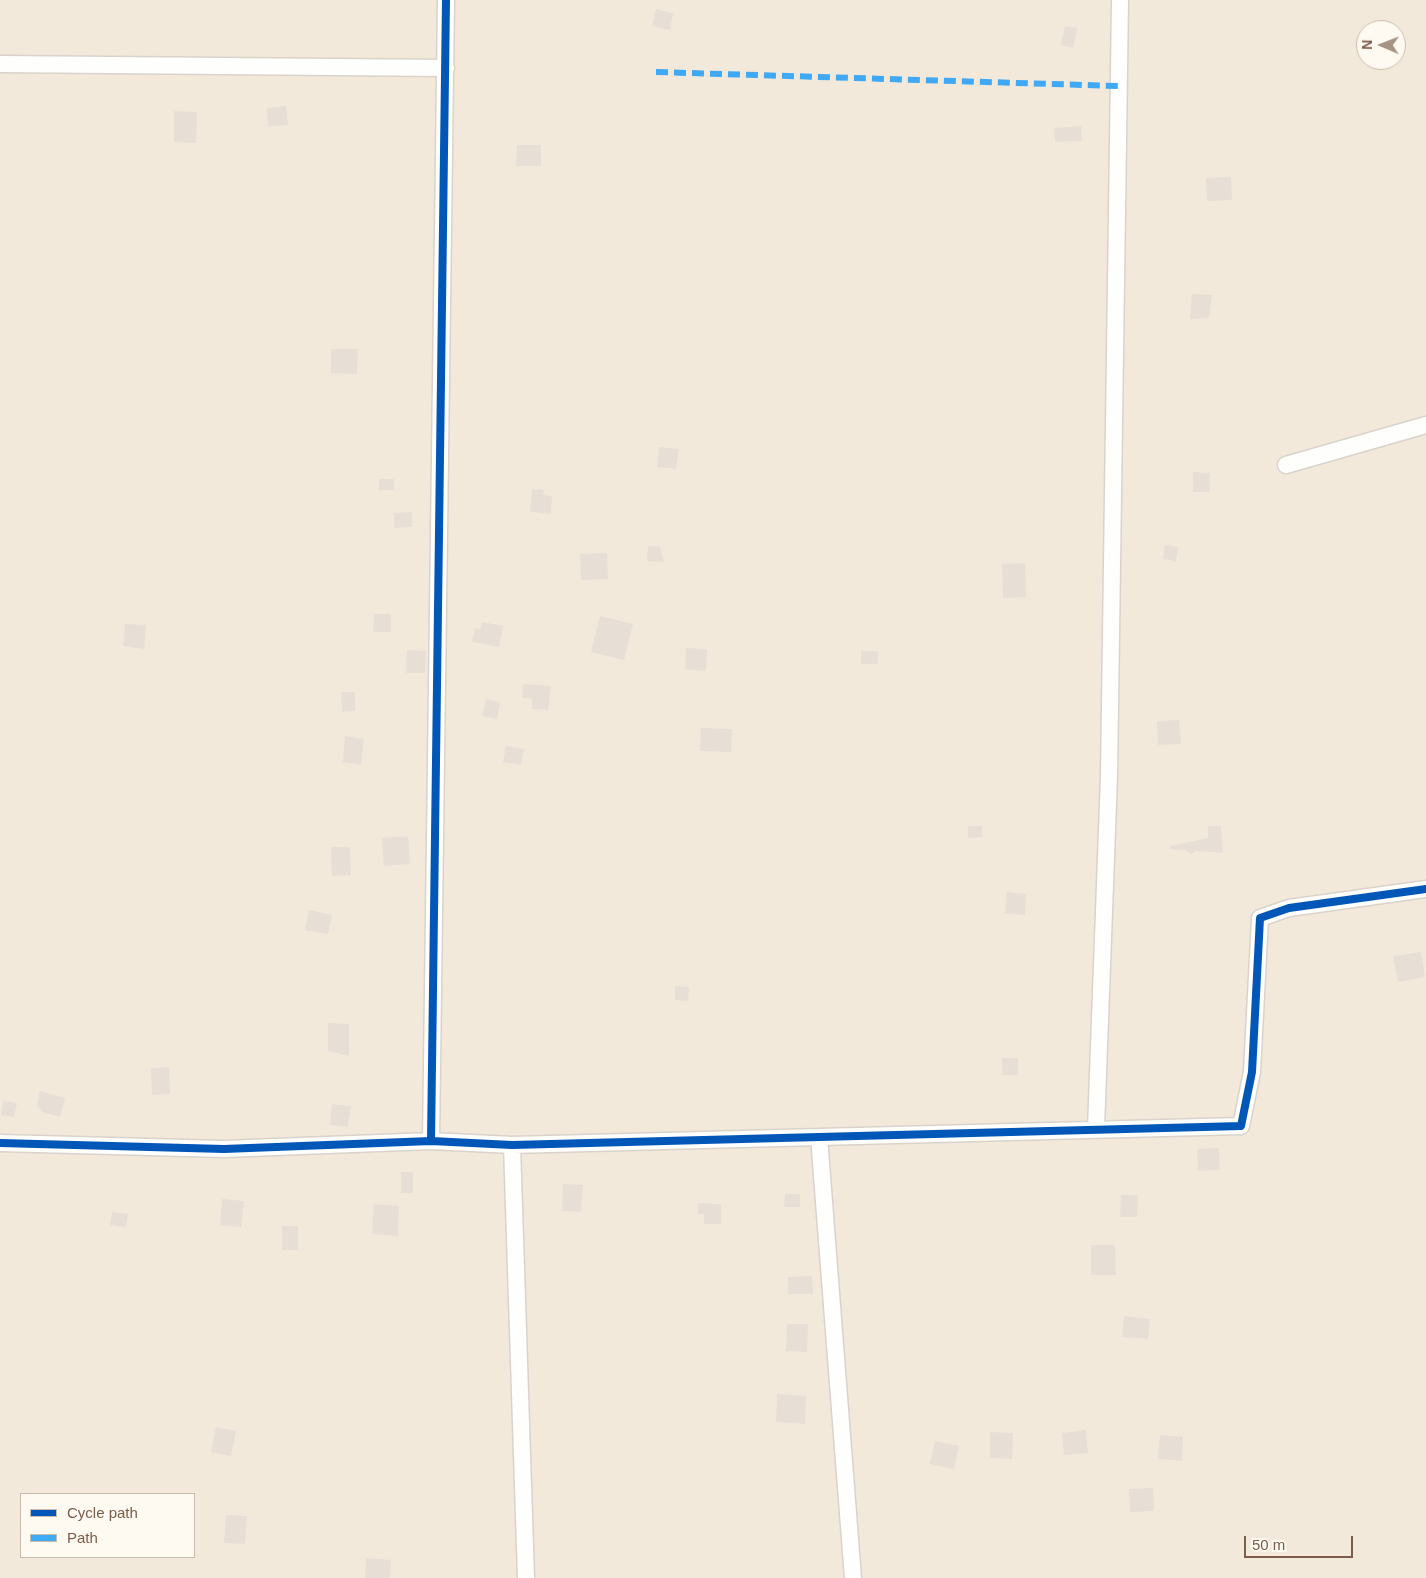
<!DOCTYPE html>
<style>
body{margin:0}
#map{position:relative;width:1426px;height:1578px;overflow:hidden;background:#faf6ee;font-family:Helvetica,sans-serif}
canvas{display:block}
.legend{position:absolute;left:20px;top:1493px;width:175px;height:65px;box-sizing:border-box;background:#fffaf1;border:1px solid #cabbaf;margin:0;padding:6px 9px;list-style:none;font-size:15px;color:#7b5d4b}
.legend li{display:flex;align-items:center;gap:10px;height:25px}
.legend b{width:25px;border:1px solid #cabbaf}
.north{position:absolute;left:1356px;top:20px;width:50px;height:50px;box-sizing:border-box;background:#fffaf1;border:1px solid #cabbaf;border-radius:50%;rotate:271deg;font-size:14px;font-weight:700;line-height:20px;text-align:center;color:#7b5d4b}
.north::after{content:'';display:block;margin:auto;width:18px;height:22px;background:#a79384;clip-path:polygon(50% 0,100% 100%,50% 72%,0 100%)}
.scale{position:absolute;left:1244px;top:1536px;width:109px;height:22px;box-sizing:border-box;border:2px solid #7b5d4b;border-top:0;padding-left:6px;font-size:15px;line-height:18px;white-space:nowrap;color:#7b5d4b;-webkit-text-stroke:4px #fffaf1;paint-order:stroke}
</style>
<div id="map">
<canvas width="1426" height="1578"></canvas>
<ul class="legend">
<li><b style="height:6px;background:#0057b8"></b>Cycle path</li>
<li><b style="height:6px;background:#3fa9f5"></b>Path</li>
</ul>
<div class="north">N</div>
<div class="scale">50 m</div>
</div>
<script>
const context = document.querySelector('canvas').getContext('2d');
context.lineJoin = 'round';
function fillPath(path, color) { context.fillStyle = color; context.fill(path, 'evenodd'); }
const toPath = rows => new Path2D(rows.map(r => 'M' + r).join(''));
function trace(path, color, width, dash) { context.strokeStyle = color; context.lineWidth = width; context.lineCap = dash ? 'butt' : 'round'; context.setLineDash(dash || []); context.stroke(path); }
const residential = toPath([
 [0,0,1426,0,1426,1578,0,1578],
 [1366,30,1396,30,1396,60,1366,60],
 [21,1494,194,1494,194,1557,21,1557]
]);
const building = toPath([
 [656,9,673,13,670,30,652,26],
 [1065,26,1077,28,1073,48,1061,45],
 [286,106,288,125,268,126,267,108],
 [174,111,197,112,196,143,174,142],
 [1081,126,1082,141,1055,142,1054,128],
 [517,145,541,145,541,166,516,166],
 [1231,177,1232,200,1207,201,1206,178],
 [1192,294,1212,295,1209,318,1190,319],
 [331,349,358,349,357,374,331,373],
 [659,447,679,449,676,469,657,467],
 [1193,472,1210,473,1209,492,1193,492],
 [379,479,394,479,394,490,379,490],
 [532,489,544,490,543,495,552,496,551,514,530,512],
 [412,512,412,527,394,528,394,513],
 [1165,545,1178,547,1176,561,1163,559],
 [648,546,660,547,664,562,647,561],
 [607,553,608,579,581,580,580,554],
 [1025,563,1026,597,1003,598,1002,564],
 [374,614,391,614,391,632,373,632],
 [600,616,633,624,624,660,591,652],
 [482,622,503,626,499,647,472,642,475,628,480,629],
 [125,624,146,625,144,649,123,646],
 [686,648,707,649,706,671,685,669],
 [407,650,426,651,425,673,406,673],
 [861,651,878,651,878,664,861,664],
 [523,684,551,686,548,710,532,709,532,699,522,698],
 [341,692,355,692,355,711,342,712],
 [486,699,500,702,497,719,482,716],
 [1179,720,1181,744,1158,745,1157,721],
 [701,728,732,729,731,752,700,751],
 [345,736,364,739,361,765,343,762],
 [506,746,524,749,521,765,503,762],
 [968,826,982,826,982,837,968,838],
 [1208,826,1221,826,1223,853,1196,851,1191,854,1185,850,1170,849,1170,846,1208,838],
 [408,836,410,864,384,866,382,838],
 [331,847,350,847,351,875,332,876],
 [1007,892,1026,894,1025,915,1005,913],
 [309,910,332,915,328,934,305,930],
 [1421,952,1425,977,1398,982,1393,956],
 [675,986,689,987,688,1001,675,1000],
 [328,1023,349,1024,349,1056,328,1051],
 [1002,1058,1018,1058,1018,1075,1002,1075],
 [169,1067,170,1094,152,1095,151,1068],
 [40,1091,65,1098,60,1117,42,1112,37,1105],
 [3,1101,17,1103,14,1117,1,1115],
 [332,1104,351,1106,348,1127,330,1125],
 [1219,1148,1220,1170,1198,1171,1197,1149],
 [401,1172,413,1172,413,1193,401,1193],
 [563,1184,583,1185,581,1212,562,1211],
 [785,1194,800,1194,800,1207,784,1207],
 [1121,1195,1138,1195,1137,1217,1120,1217],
 [222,1199,244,1201,241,1227,220,1225],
 [698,1203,721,1204,721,1224,704,1224,704,1214,698,1214],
 [374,1204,399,1206,398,1236,372,1234],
 [112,1212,128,1214,126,1227,110,1225],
 [282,1226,298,1226,298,1250,282,1250],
 [1091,1245,1115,1245,1116,1275,1091,1275],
 [812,1276,813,1294,788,1294,788,1277],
 [1124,1316,1150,1319,1148,1339,1122,1337],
 [787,1324,808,1324,807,1352,786,1351],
 [777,1394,806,1396,805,1424,776,1422],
 [216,1427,236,1431,231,1456,211,1452],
 [1086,1430,1088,1453,1064,1455,1062,1433],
 [990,1432,1013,1433,1012,1459,990,1458],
 [1160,1435,1183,1437,1182,1461,1158,1459],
 [935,1441,959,1446,954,1469,930,1464],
 [1153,1488,1154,1511,1130,1512,1129,1489],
 [226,1515,247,1516,245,1544,224,1543],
 [366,1558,391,1560,390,1578,365,1578]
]);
const minor = toPath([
 [0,64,446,68],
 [1286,465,1426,425],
 [1096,1128,1109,776,1120,0],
 [819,1137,853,1578],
 [431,1141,446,0],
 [0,1143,224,1149,431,1141,512,1145,1241,1126,1252,1072,1260,918,1289,908,1426,889],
 [512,1145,526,1578]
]);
const quiet = toPath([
 [656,72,1118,86]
]);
const cycleway = toPath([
 [431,1141,446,0],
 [0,1143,224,1149,431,1141,512,1145,1241,1126,1252,1072,1260,918,1289,908,1426,889]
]);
fillPath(residential, '#f3e9db');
fillPath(building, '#e7ded5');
trace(minor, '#d9d3cc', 19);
trace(minor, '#fefefc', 16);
trace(quiet, '#3fa9f5', 6, [12, 6]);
trace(cycleway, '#0057b8', 8);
</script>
